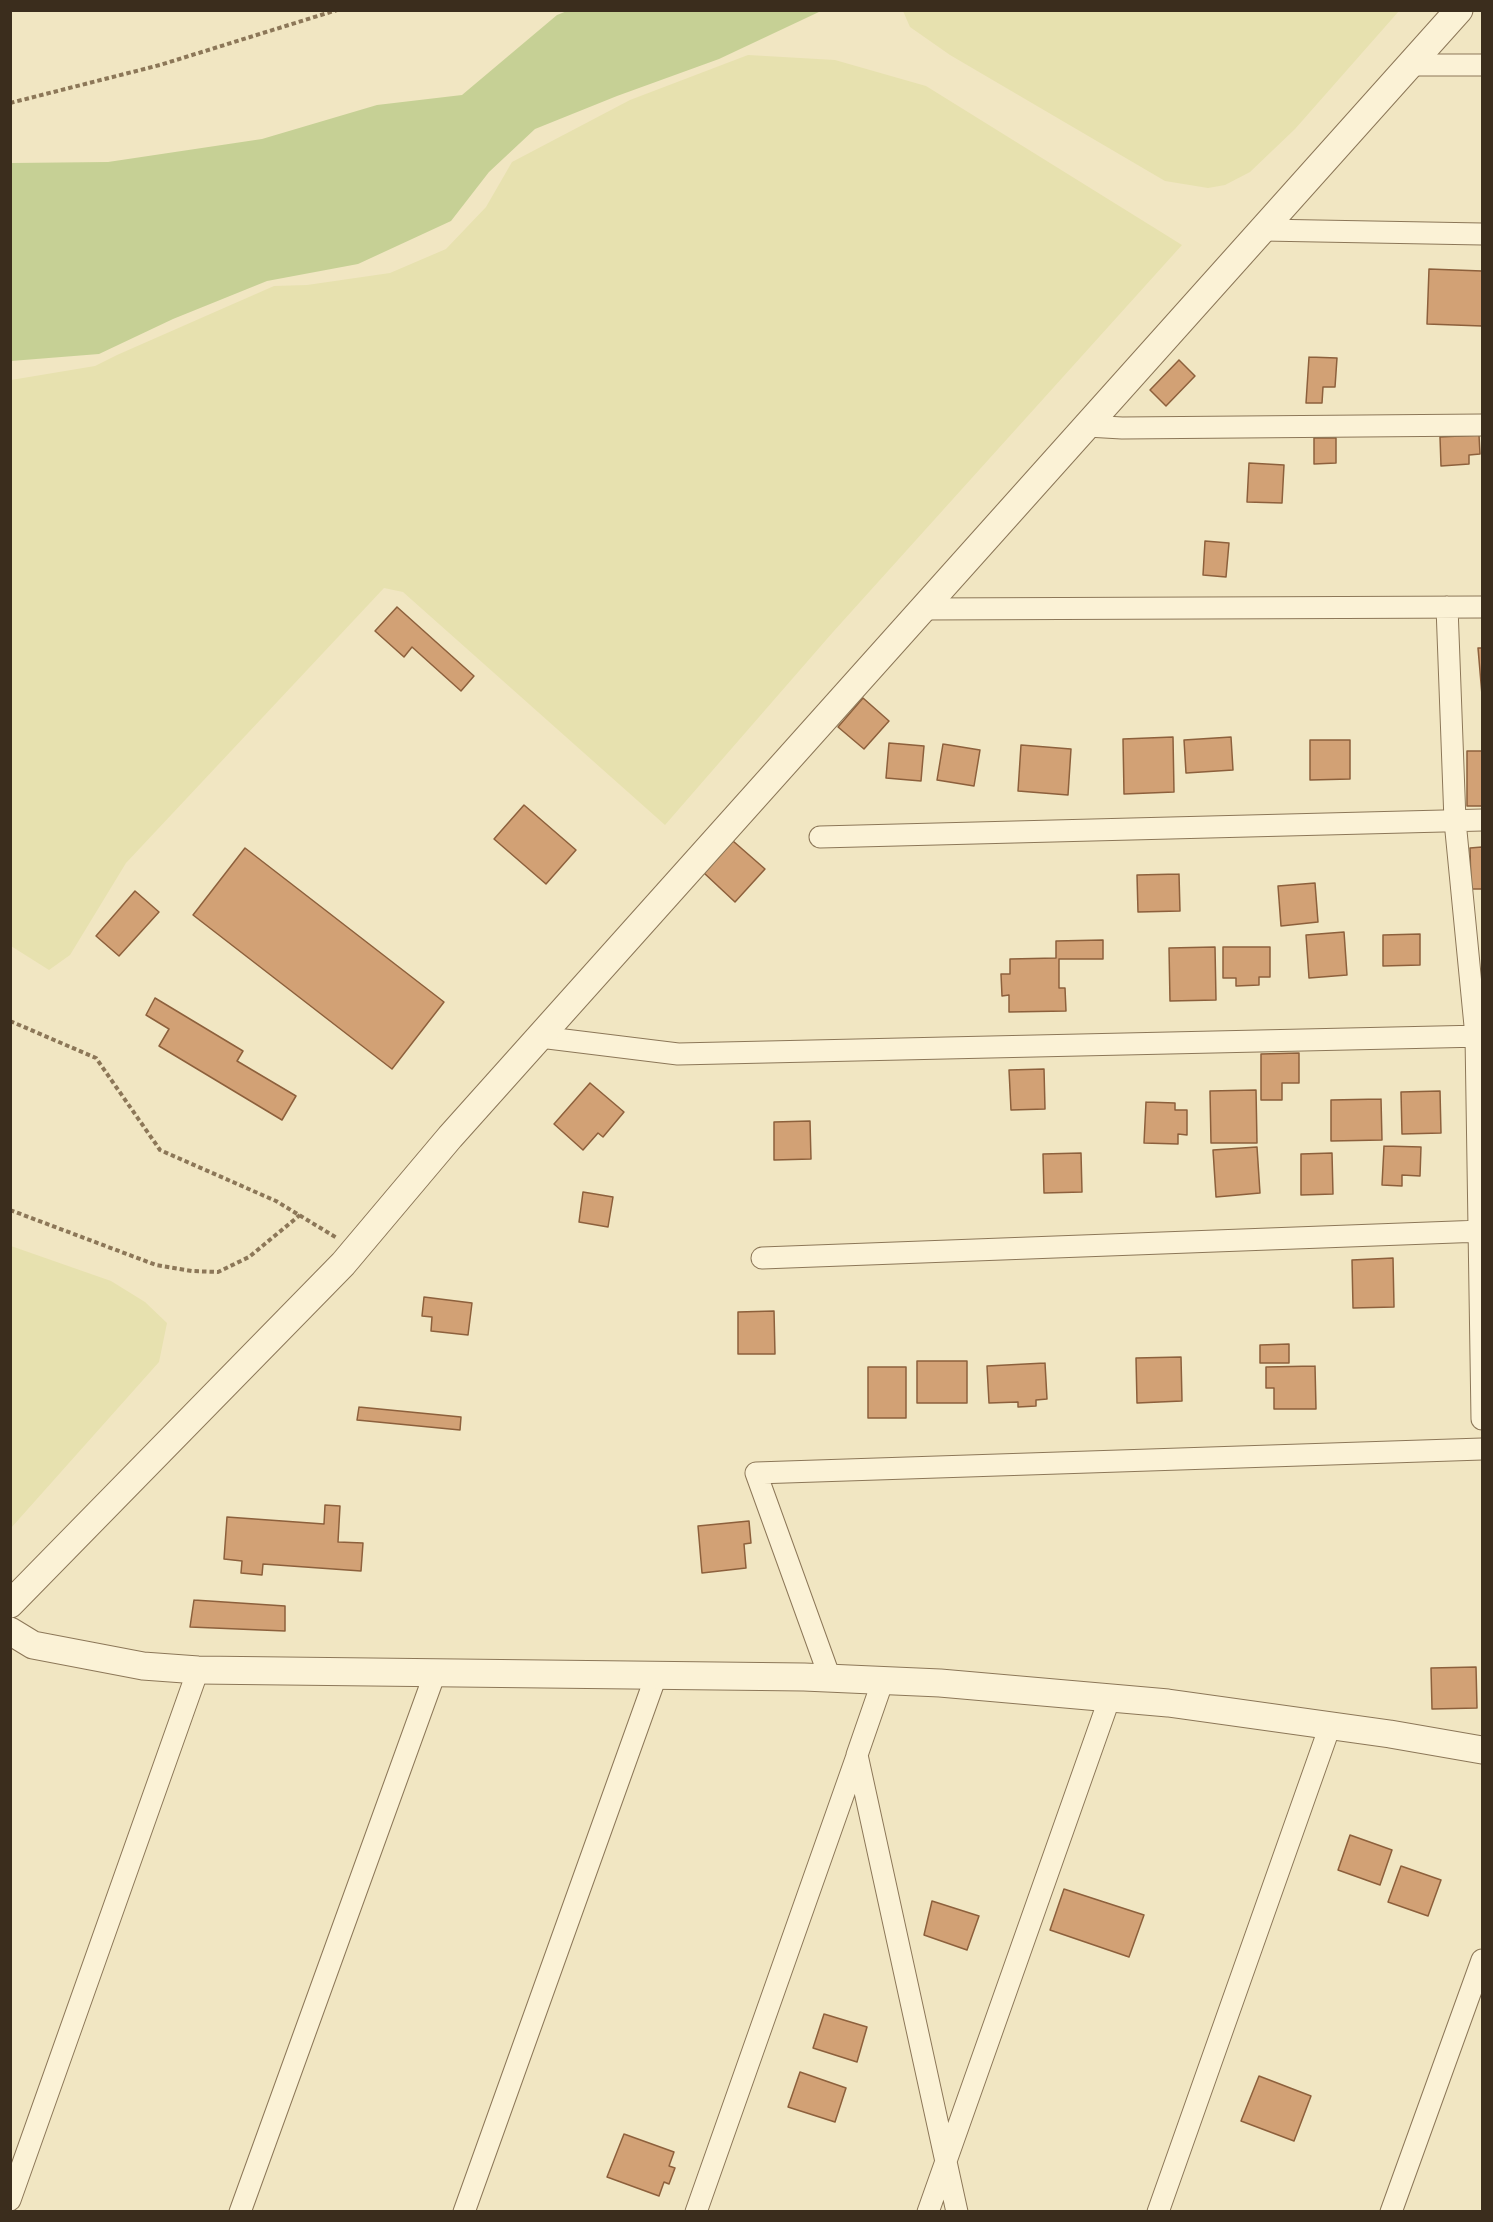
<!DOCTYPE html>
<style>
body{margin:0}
#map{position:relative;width:1493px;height:2222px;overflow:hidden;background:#f1e6c2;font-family:"Times New Roman",serif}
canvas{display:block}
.frame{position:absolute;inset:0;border:12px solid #3b2d1d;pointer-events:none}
</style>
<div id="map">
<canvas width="1493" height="2222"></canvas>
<div class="frame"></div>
</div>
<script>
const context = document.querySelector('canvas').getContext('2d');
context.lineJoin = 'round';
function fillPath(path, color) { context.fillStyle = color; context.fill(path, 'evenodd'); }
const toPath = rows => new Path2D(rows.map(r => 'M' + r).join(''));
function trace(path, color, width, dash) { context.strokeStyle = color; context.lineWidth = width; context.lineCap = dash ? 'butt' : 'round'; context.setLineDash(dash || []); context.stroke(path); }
const farmland = toPath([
 [903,11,1399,11,1295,129,1250,172,1225,185,1208,188,1165,181,950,55,910,27],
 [748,55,835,60,926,86,1182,245,833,632,665,825,403,592,384,588,126,863,70,955,49,970,11,946,11,380,95,366,117,355,274,286,307,285,390,273,446,249,486,207,512,162,630,100],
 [11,1246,111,1281,145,1302,167,1323,159,1362,11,1528]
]);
const green = toPath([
 [567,11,821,11,719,59,617,96,535,129,489,172,451,221,358,264,267,281,173,319,99,354,11,361,11,163,108,162,262,139,377,105,462,95,557,15]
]);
const building = toPath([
 [1429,269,1482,271,1482,326,1427,324,1429,269],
 [1309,357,1337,358,1335,387,1323,387,1322,403,1306,403,1309,357],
 [1179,360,1195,376,1166,406,1150,390,1179,360],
 [1479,435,1480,454,1469,455,1469,464,1441,466,1440,437,1479,435],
 [1314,438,1336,438,1336,463,1314,464,1314,438],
 [1249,463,1284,465,1282,503,1247,502,1249,463],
 [1205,541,1229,543,1226,577,1203,575,1205,541],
 [397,607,474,676,461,691,412,647,404,657,375,631,397,607],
 [1478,648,1482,648,1482,695,1478,648],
 [863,698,889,721,864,749,838,727,863,698],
 [1173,737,1174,792,1124,794,1123,739,1173,737],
 [1231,737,1233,770,1186,773,1184,740,1231,737],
 [1310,740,1350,740,1350,779,1310,780,1310,740],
 [889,743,924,746,921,781,886,778,889,743],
 [943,744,980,750,974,786,937,780,943,744],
 [1021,745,1071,749,1068,795,1018,791,1021,745],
 [1467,751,1482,751,1482,806,1467,806,1467,751],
 [524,805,576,850,546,884,494,839,524,805],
 [733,841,765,869,735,902,704,873,733,841],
 [1482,847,1482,889,1471,889,1470,848,1482,847],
 [245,848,444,1002,392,1069,193,915,245,848],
 [1179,874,1180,911,1138,912,1137,875,1179,874],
 [1315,883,1318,922,1281,926,1278,886,1315,883],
 [135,891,159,912,119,956,96,936,135,891],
 [1344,932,1347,975,1309,978,1306,935,1344,932],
 [1420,934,1420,965,1383,966,1383,935,1420,934],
 [1103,940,1103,959,1059,959,1059,988,1065,988,1066,1011,1009,1012,1009,995,1002,996,1001,974,1010,974,1010,959,1056,958,1056,941,1103,940],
 [1215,947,1216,1000,1170,1001,1169,948,1215,947],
 [1223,947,1270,947,1270,977,1259,977,1259,985,1236,986,1236,978,1223,978,1223,947],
 [155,998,243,1051,237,1061,296,1096,282,1120,159,1046,169,1029,146,1015,155,998],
 [1299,1053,1299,1083,1282,1083,1282,1100,1261,1100,1261,1054,1299,1053],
 [1044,1069,1045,1109,1011,1110,1009,1070,1044,1069],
 [590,1083,624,1112,603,1137,598,1133,583,1150,554,1124,590,1083],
 [1256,1090,1257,1143,1211,1143,1210,1091,1256,1090],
 [1440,1091,1441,1133,1402,1134,1401,1092,1440,1091],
 [1381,1099,1382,1140,1331,1141,1331,1100,1381,1099],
 [1146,1102,1175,1103,1175,1110,1187,1110,1187,1135,1178,1134,1178,1144,1144,1143,1146,1102],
 [810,1121,811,1159,774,1160,774,1122,810,1121],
 [1384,1146,1421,1147,1420,1176,1402,1175,1402,1186,1382,1185,1384,1146],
 [1257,1147,1260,1193,1216,1197,1213,1150,1257,1147],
 [1081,1153,1082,1192,1044,1193,1043,1154,1081,1153],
 [1332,1153,1333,1194,1301,1195,1301,1154,1332,1153],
 [583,1192,613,1197,608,1227,579,1222,583,1192],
 [1393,1258,1394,1307,1353,1308,1352,1260,1393,1258],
 [424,1297,472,1303,468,1335,431,1331,432,1317,422,1316,424,1297],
 [774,1311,775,1354,738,1354,738,1312,774,1311],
 [1289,1344,1289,1363,1260,1363,1260,1345,1289,1344],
 [1181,1357,1182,1401,1137,1403,1136,1358,1181,1357],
 [917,1361,967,1361,967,1403,917,1403,917,1361],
 [1045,1363,1047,1399,1036,1400,1036,1406,1018,1407,1018,1402,989,1403,987,1366,1045,1363],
 [1315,1366,1316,1409,1274,1409,1274,1388,1266,1388,1266,1367,1315,1366],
 [868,1367,906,1367,906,1418,868,1418,868,1367],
 [359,1407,461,1417,460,1430,357,1420,359,1407],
 [325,1505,340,1506,338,1542,363,1543,361,1571,263,1564,262,1575,241,1573,242,1561,224,1559,227,1517,324,1524,325,1505],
 [749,1521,751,1543,744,1544,746,1568,702,1573,698,1526,749,1521],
 [194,1600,285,1606,285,1631,190,1627,194,1600],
 [1476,1667,1477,1708,1432,1709,1431,1668,1476,1667],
 [1350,1835,1392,1850,1380,1885,1338,1870,1350,1835],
 [1401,1866,1441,1880,1428,1916,1388,1902,1401,1866],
 [1064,1889,1144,1915,1129,1957,1050,1930,1064,1889],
 [932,1901,979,1916,967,1950,924,1935,932,1901],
 [824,2014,867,2027,857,2062,813,2048,824,2014],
 [800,2072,846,2088,835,2122,788,2107,800,2072],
 [1259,2076,1311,2096,1294,2141,1241,2121,1259,2076],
 [624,2134,674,2152,669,2166,675,2168,669,2184,664,2182,659,2196,607,2177,624,2134]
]);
const path = toPath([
 [10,103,160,65,337,10],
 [10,1021,96,1058,160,1150,276,1201,337,1238],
 [10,1210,156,1265,192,1271,218,1272,249,1257,300,1215]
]);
const minor = toPath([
 [1410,65,1482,65],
 [1263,230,1482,234],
 [1087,426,1122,428,1482,425],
 [1447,607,1455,821,1476,1036,1482,1419],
 [922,609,1482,607],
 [820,837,1482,820],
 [540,1037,678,1054,1482,1036],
 [762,1258,1482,1231],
 [830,1678,756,1473,1482,1449],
 [883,1680,857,1755,957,2212],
 [10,2200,198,1670],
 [240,2212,435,1673],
 [464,2212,656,1676],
 [696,2212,857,1756],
 [928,2212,1110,1697],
 [1158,2212,1330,1726],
 [1391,2212,1482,1960]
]);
const tertiary = toPath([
 [10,1604,343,1264,450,1137,1459,10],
 [10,1631,33,1645,143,1666,198,1670,804,1677,940,1683,1168,1703,1390,1734,1482,1750]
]);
fillPath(farmland, '#e7e1af');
fillPath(green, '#c6d095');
fillPath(building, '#d2a175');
trace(building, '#8d603c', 1.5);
trace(minor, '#8c7758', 23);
trace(tertiary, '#8c7758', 29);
trace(path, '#8c7758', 4, [4.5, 3]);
trace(minor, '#fbf2d6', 21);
trace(tertiary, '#fbf2d6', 27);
</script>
